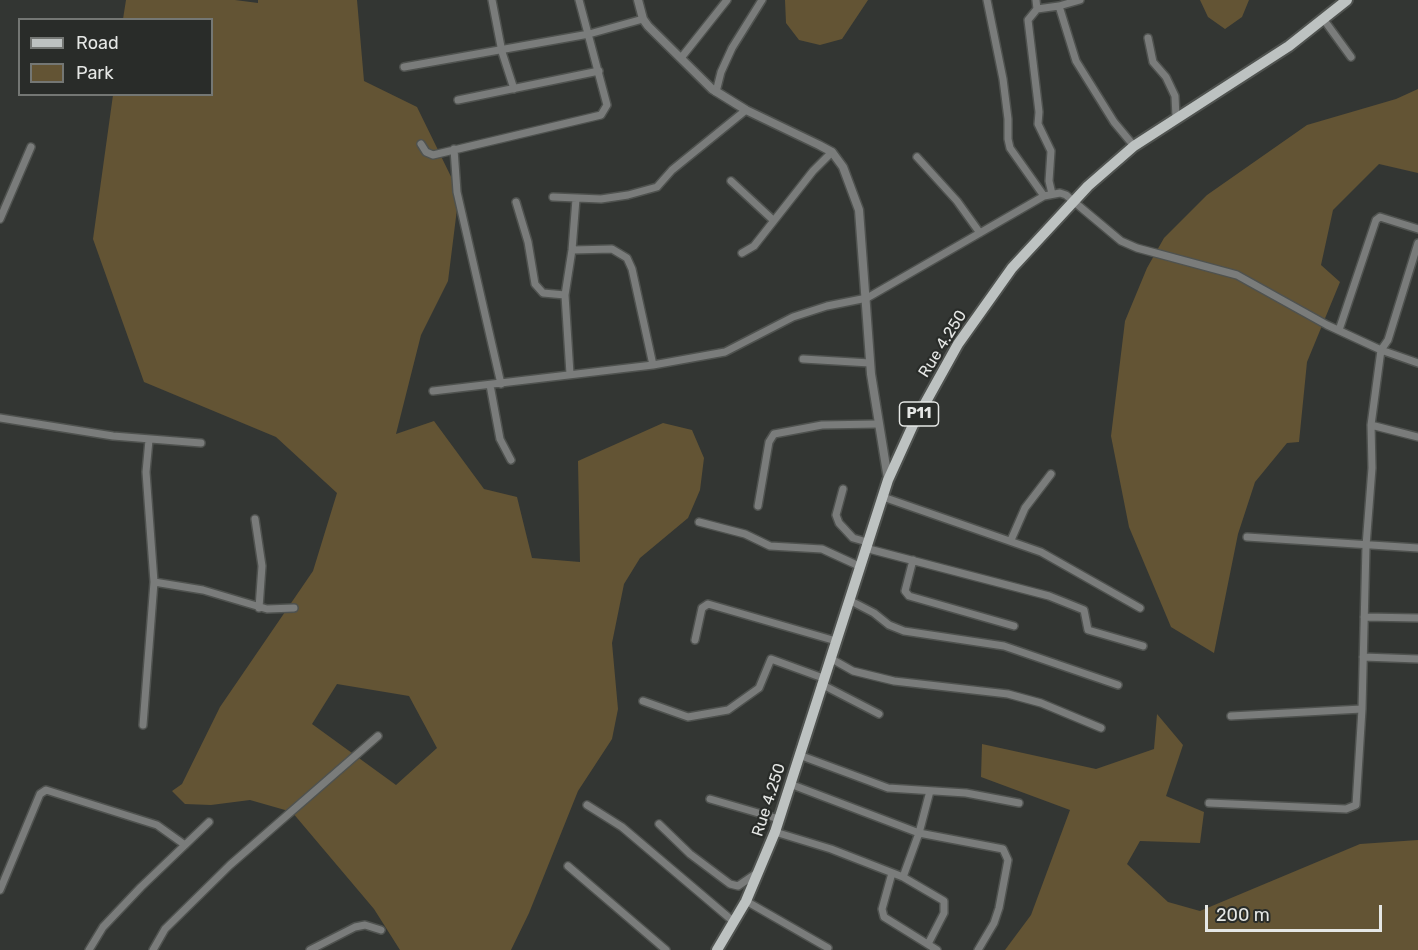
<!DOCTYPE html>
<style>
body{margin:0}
#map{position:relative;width:1418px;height:950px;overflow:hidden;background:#333633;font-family:Rubik,sans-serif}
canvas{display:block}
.legend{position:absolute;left:18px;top:18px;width:195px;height:78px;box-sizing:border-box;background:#292c29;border:2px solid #747774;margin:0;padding:8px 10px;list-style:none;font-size:18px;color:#e5e7e5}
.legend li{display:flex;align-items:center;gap:12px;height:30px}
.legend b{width:30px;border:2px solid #747774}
.scale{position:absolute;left:1205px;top:905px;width:177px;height:27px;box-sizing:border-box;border:3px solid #e5e7e5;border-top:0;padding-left:8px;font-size:18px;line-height:21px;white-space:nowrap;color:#e5e7e5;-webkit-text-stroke:4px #292c29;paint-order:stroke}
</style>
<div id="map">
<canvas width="1418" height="950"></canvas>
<ul class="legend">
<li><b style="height:8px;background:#bdc2c1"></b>Road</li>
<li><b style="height:16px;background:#635434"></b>Park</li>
</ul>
<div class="scale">200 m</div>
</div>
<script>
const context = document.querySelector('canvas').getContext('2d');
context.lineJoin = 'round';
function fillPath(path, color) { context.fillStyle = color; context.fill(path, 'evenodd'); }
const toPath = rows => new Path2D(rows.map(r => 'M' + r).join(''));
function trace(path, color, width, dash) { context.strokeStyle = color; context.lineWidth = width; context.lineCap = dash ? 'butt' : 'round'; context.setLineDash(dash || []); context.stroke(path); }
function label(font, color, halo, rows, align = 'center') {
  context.font = font + ' Rubik,sans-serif'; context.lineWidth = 4.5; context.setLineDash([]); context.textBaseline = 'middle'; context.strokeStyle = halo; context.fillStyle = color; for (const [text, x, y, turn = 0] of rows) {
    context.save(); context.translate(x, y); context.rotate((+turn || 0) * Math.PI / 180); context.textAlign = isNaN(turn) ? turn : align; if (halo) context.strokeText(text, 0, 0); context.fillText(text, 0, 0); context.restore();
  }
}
const green = toPath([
 [126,0,235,0,258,3,258,0,357,0,364,81,417,107,459,193,448,281,421,335,396,434,434,421,484,489,517,497,532,558,580,562,578,461,663,423,692,430,704,458,700,490,688,518,640,558,624,584,612,643,618,709,612,739,578,791,529,913,511,950,400,950,374,909,292,812,250,800,211,805,185,804,172,791,182,784,220,707,313,571,337,493,276,437,144,382,93,239,113,95,212,94,212,20,123,19],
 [337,684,409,696,437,748,396,785,312,724],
 [785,0,868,0,842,39,820,45,799,40,786,23],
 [1200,0,1249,0,1242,17,1225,29,1208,17],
 [1418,89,1418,173,1379,164,1333,210,1321,265,1340,282,1307,362,1299,442,1287,443,1255,482,1238,534,1214,653,1171,627,1129,527,1111,436,1125,321,1147,268,1164,238,1207,195,1307,125,1396,99],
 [1157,714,1183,745,1166,796,1204,812,1200,843,1140,841,1127,864,1168,902,1200,911,1360,844,1418,840,1418,950,1005,950,1031,915,1070,810,981,777,982,744,1096,769,1154,749]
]);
const minor = toPath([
 [492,0,502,52,514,89],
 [987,0,1003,79,1008,119,1008,139,1010,148,1044,196],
 [1036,0,1037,9],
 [1059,6,1076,61,1114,122,1134,146],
 [1324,20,1351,57],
 [1148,38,1153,62,1166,77,1175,96,1176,117],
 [681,58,727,0],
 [404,67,589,34,643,19],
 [716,92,721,72,732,48,762,0],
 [458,100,599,71],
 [421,144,426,152,433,155,601,115,607,105,579,0],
 [454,149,457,192,501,384],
 [917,157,957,201,980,233],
 [731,181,773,220],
 [1052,194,1049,181,1051,151,1038,124,1039,112,1028,20,1037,9,1059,6,1080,0],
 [553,197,601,199,628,195,657,187,672,170,746,110],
 [516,202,528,242,535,284,543,293,565,295],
 [0,219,31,147],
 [572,250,612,249,627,258,632,269,653,365],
 [742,253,754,246,813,171,832,152],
 [1339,330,1376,220,1380,217,1418,229],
 [803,359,870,363],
 [570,374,565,295,572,250,576,199],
 [490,385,500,439,511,460],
 [433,391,653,365,725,352,793,317,827,306,867,298,1044,196,1060,193,1066,195,1121,241,1137,248,1237,275,1327,325,1381,350,1418,363],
 [0,418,113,436,201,443],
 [1371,425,1418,437],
 [843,489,836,515,839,523,853,538,867,542],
 [883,497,1041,552,1140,608],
 [758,506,769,442,774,434,822,425,877,424],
 [255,519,262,566,259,608],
 [699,522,745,534,770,546,822,549,859,566],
 [1247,537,1418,548],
 [1011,540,1025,508,1051,474],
 [865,548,1049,596,1084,610,1088,630,1143,646],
 [913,560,905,591,909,596,1014,626],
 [154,582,203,590,267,609,294,608],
 [849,600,874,613,889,625,904,631,1004,646,1118,685],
 [1364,617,1418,618],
 [695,640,702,608,708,604,836,641],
 [1363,657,1418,659],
 [830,658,853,671,894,681,1008,694,1041,703,1101,728],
 [821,684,879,714],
 [643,701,688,717,728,710,759,688,771,659,823,678],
 [1231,716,1362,709],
 [143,725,154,582,146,472,149,440],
 [799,755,888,788,966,793,1019,803],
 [790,784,919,833,1003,849,1008,860,999,908,994,923,978,950],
 [710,799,779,819],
 [1209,803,1346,809,1356,805,1362,709,1366,546,1372,468,1371,425,1381,350,1388,340,1418,243],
 [587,805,622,827,734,922],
 [659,824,690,854,730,884,738,886,757,873],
 [775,832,831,849,903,877,944,901,944,913,928,944],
 [568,866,666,950],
 [892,873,882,909,884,917,937,950],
 [903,877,919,833,930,791],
 [0,890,40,794,46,790,157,825,185,845],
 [746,901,828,948],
 [89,950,103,927,141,887,209,822],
 [153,950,165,929,230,865,378,736],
 [310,950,355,927,365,925,381,930]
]);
const tertiary = toPath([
 [638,0,643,19,648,26,712,89,746,110,819,145,832,152,843,167,859,210,871,374,888,479]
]);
const primary = toPath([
 [717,950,746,901,775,832,888,480,913,425,958,344,1012,268,1088,186,1134,146,1289,46,1347,0]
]);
const shields = [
 [919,414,39]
];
const shieldNames = [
 ["P11",919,414]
];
const streetNames = [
 ["Rue 4.250",943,344,-58],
 ["Rue 4.250",769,800,-72]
];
fillPath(green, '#635434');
trace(minor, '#4f524f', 10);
trace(tertiary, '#4f524f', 11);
trace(primary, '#4f524f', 14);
trace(minor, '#7a7c7b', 7);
trace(tertiary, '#7a7c7b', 8);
trace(primary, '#bdc2c1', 10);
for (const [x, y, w] of shields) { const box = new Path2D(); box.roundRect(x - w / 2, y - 12, w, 24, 4.5); context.fillStyle = '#292c29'; context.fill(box); trace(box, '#e5e7e5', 1.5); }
label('bold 15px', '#e5e7e5', null, shieldNames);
label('16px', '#e5e7e5', '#292c29', streetNames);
</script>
